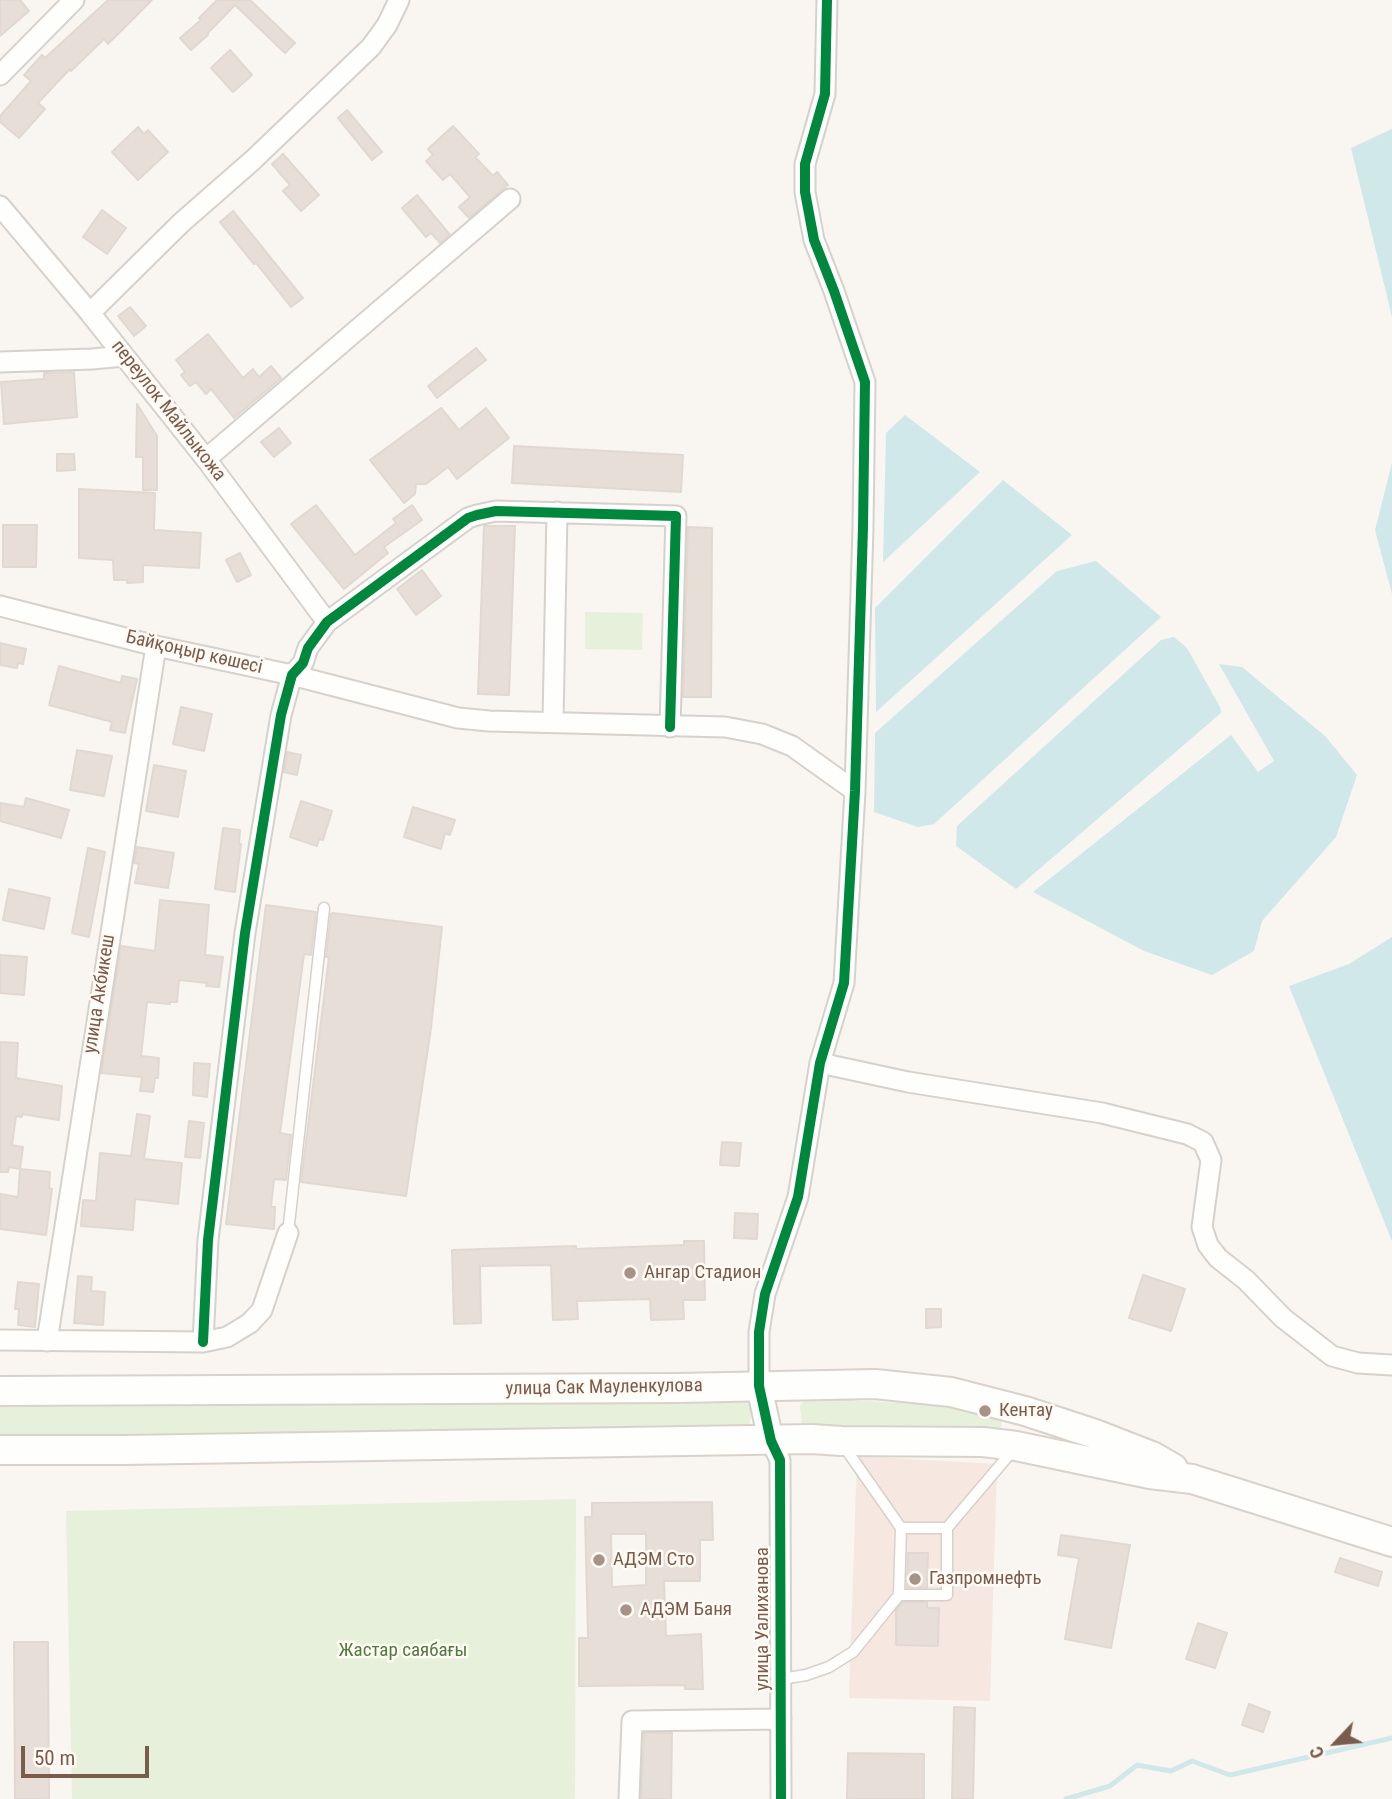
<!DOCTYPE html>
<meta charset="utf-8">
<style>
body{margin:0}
#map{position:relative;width:1392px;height:1799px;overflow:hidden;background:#f9f5f0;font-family:"Roboto Condensed",sans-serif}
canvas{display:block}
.north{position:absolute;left:1301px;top:1708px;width:70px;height:70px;-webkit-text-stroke:5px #fffaf3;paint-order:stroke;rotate:244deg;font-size:19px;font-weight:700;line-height:28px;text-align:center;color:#7a5c4d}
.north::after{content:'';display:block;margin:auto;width:24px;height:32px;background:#7a5c4d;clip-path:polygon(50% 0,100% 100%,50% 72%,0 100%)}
.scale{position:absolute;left:21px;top:1746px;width:128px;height:32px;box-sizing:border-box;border:4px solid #7a5c4d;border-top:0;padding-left:9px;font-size:21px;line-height:24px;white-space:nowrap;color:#7a5c4d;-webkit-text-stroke:5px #fffaf3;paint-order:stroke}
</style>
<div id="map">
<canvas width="1392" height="1799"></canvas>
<div class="north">С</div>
<div class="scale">50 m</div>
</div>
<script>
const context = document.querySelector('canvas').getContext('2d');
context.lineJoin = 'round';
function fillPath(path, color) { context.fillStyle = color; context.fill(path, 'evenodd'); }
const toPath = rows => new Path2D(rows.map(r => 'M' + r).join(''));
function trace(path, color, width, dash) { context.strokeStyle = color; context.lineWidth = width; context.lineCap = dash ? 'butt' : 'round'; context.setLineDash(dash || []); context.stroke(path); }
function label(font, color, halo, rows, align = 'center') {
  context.font = font + ' "Roboto Condensed",sans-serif'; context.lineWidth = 5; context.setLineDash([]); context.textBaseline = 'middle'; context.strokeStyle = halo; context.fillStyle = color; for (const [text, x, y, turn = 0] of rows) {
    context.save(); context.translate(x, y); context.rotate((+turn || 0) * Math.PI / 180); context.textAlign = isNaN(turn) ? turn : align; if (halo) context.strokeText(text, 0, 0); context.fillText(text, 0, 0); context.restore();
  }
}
const commercial = toPath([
 [857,1456,997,1464,990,1701,849,1698]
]);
const green = toPath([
 [585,612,643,613,642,650,585,649],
 [743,1397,751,1406,752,1413,749,1426,740,1430,0,1436,0,1404],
 [807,1398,977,1407,992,1412,1002,1421,1001,1427,992,1432,808,1430,802,1423,800,1406],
 [576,1499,575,1799,72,1799,66,1511]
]);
const water = toPath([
 [1392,129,1392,317,1351,148],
 [905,415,980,472,883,562,886,433],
 [1392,463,1392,594,1375,530],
 [1003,480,1072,535,876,712,875,608],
 [1096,561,1161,617,934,824,918,827,874,812,875,733,1057,571],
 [1174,637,1187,648,1220,707,1221,713,1016,889,956,846,957,826,1161,640],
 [1219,664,1242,667,1325,736,1357,775,1336,837,1262,921,1254,951,1212,975,1144,951,1033,892,1231,735,1258,772,1274,761],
 [1392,937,1392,1241,1289,986,1349,964]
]);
const stream = toPath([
 [1066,1799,1110,1786,1137,1765,1171,1771,1192,1761,1230,1775,1392,1738]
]);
const building = toPath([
 [0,0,20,0,29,11,0,36,0,0],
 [108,0,152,0,108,44,104,39,71,71,70,69,38,103,45,109,19,138,0,122,0,116,31,81,24,75,42,55,45,58,108,0],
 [217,0,250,0,295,43,285,53,235,5,207,34,208,35,191,50,180,38,201,20,199,18,217,0],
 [230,50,252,75,233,92,211,68,230,50],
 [347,110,382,152,372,160,338,118,347,110],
 [453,126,479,154,475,157,493,176,497,172,508,185,469,218,459,207,470,197,450,174,443,180,426,161,433,155,428,149,453,126],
 [138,127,144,134,148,130,168,152,138,180,112,152,138,127],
 [283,154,319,195,301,211,283,191,290,185,272,164,283,154],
 [417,195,450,235,440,243,431,233,426,237,402,208,417,195],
 [102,210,126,228,107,254,83,237,102,210],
 [233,211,303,298,291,307,256,263,254,264,220,222,233,211],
 [130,307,146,326,134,336,118,316,130,307],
 [208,334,243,378,253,369,259,377,271,366,281,378,234,418,211,389,206,394,196,382,190,386,181,375,185,372,176,360,208,334],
 [476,348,486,360,437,398,428,386,476,348],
 [74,372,77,417,4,424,1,382,44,379,44,373,74,372],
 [137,404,157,436,157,490,143,490,143,457,136,457,137,404],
 [441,408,459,430,486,408,509,438,457,479,448,467,426,484,416,484,415,494,404,503,370,460,441,408],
 [279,428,291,443,274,457,261,442,279,428],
 [514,446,683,455,681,492,512,483,514,446],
 [57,454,74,454,75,470,57,471,57,454],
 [79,489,155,493,154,530,201,533,199,568,143,565,143,582,127,583,127,580,114,580,113,560,79,558,79,489],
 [316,505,355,555,396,523,393,519,412,505,422,520,384,547,388,553,344,589,291,524,316,505],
 [3,525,37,525,36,567,3,567,3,525],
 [484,526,515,526,509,695,478,694,484,526],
 [688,527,712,528,711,697,683,697,688,527],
 [240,553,251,575,237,582,226,560,240,553],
 [422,570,441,596,416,615,397,589,422,570],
 [0,643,26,649,23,664,18,663,17,668,0,665,0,643],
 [59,666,121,683,122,676,137,679,125,733,110,730,112,722,49,705,59,666],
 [181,707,212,714,204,751,173,744,181,707],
 [77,750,112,756,104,796,70,790,77,750],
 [287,752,301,755,297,775,284,772,287,752],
 [154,765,186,771,178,817,146,811,154,765],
 [26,798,69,810,61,838,0,821,0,803,24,807,26,798],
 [301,801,332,811,323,840,319,839,317,846,290,837,301,801],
 [413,807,455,820,450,835,445,833,441,849,404,837,413,807],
 [223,828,240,830,239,844,241,844,235,892,215,889,223,828],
 [137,847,174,853,168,888,135,883,139,864,134,863,137,847],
 [88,848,105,852,89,937,72,933,88,848],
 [9,889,50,898,44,929,3,920,9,889],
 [160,900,209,905,205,955,223,957,219,987,206,986,207,983,179,980,177,1002,170,1002,170,1004,147,1002,141,1056,159,1058,158,1078,155,1078,153,1092,140,1091,142,1077,101,1073,121,946,155,951,160,900],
 [266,905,316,912,311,955,304,954,280,1133,291,1135,286,1180,274,1179,271,1207,275,1207,274,1229,226,1224,266,905],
 [333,913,442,927,431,1028,406,1196,301,1182,329,957,326,957,331,914,333,913],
 [0,955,27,957,24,995,0,993,0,955],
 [0,1042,18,1043,16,1078,62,1086,59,1120,22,1114,22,1117,16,1116,12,1145,23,1147,20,1169,9,1167,8,1172,0,1172,0,1042],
 [194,1063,210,1064,207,1097,193,1095,194,1063],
 [137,1114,150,1116,144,1159,182,1163,178,1204,135,1199,133,1230,81,1226,83,1200,96,1201,100,1153,131,1156,137,1114],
 [189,1121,204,1123,200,1158,185,1157,189,1121],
 [722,1142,741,1143,739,1166,720,1165,722,1142],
 [20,1169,50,1172,49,1188,52,1189,46,1235,0,1229,0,1194,18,1197,20,1169],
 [735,1213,758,1214,757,1239,734,1238,735,1213],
 [684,1241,704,1241,705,1300,683,1300,684,1319,651,1320,650,1299,577,1301,578,1319,553,1320,551,1265,480,1266,481,1323,454,1324,452,1250,576,1246,576,1249,684,1245,684,1241],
 [1143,1275,1185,1289,1171,1331,1129,1318,1143,1275],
 [78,1276,92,1277,91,1291,105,1292,103,1325,74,1323,78,1276],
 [18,1282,39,1284,35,1327,18,1325,19,1309,15,1309,18,1282],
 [926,1309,941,1309,941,1327,926,1328,926,1309],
 [712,1502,713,1540,700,1540,700,1581,664,1581,666,1636,701,1634,703,1689,685,1689,685,1685,579,1686,579,1638,588,1638,585,1517,592,1517,592,1503,712,1502],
 [611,1534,646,1534,646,1585,612,1587,611,1534],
 [1061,1535,1130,1545,1111,1648,1065,1639,1079,1558,1058,1555,1061,1535],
 [908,1553,928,1553,927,1588,907,1588,908,1553],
 [1340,1558,1382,1572,1378,1586,1335,1572,1340,1558],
 [903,1602,927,1602,927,1608,939,1608,938,1646,896,1645,896,1610,903,1602],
 [1198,1623,1227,1633,1215,1668,1186,1659,1198,1623],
 [14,1642,48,1642,49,1799,15,1799,14,1642],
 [1249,1704,1270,1712,1263,1732,1242,1725,1249,1704],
 [954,1707,975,1708,973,1799,952,1799,954,1707],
 [644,1733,672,1733,671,1799,641,1799,644,1733],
 [848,1753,924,1754,924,1799,847,1799,848,1753]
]);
const service = toPath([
 [288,1233,324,908],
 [843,1445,901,1528,947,1528,1014,1449],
 [899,1595,947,1595,947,1528],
 [781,1679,806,1675,829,1667,853,1652,899,1595,901,1528]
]);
const minor = toPath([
 [0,75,74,0],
 [0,206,90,313,206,459,327,622],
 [90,313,181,223,253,160,371,47,387,25,399,0],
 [0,362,92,359,124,356],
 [206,459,510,199],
 [0,606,156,646,292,675,458,718,489,721,725,727,762,734,792,746,855,791],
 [553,722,557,512],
 [820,1063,908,1082,1102,1113,1187,1134,1203,1142,1211,1160,1202,1227,1208,1245,1218,1258,1246,1280,1283,1318,1332,1356,1358,1363,1392,1365],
 [0,1340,203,1342,227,1337,250,1323,262,1310,288,1233],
 [47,1341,156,646],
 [203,1342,208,1240,245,933,281,715,292,675,303,663,308,648,327,622,468,518,477,515,496,511,676,516,670,727],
 [759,1386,759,1332,765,1294,798,1197,820,1063,844,983,855,791,863,527,865,382,834,291,814,240,805,192,805,164,825,94,827,0],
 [771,1441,780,1460,781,1799],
 [629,1799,632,1721,781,1719]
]);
const tertiary = toPath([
 [759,1386,771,1441]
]);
const secondary = toPath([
 [0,1391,679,1388,875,1384,951,1392,1025,1411,1095,1434,1154,1457,1173,1468],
 [0,1450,124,1450,812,1439,841,1441,983,1442,1016,1446,1150,1474,1192,1479,1392,1542]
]);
const cycleway = toPath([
 [203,1342,208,1240,245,933,281,715,292,675,303,663,308,648,327,622,468,518,477,515,496,511,676,516,670,727],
 [781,1799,780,1460,771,1441,759,1386,759,1332,765,1294,798,1197,820,1063,844,983,855,791,863,527,865,382,834,291,814,240,805,192,805,164,825,94,827,0]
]);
const markers = [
 [630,1273,7,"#a69286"],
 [985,1411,7,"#a69286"],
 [599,1560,7,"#a69286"],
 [915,1579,7,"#a69286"],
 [626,1610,7,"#a69286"]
];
const streetNames = [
 ["переулок Майлыкожа",168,411,52],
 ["Байқоңыр көшесі",194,653,13],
 ["улица Акбикеш",100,994,-81],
 ["улица Сак Мауленкулова",604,1388,-1],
 ["улица Уалиханова",763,1619,-90]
];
const poiNames = [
 ["Ангар Стадион",644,1273],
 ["Кентау",999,1411],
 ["АДЭМ Сто",613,1560],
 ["Газпромнефть",929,1579],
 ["АДЭМ Баня",640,1610]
];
const parkNames = [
 ["Жастар саябағы",403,1651]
];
fillPath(commercial, '#f6e8e1');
fillPath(green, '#e7f0db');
fillPath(water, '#d0e8ea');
trace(stream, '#d0e8ea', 5);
fillPath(building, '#e6ded7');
trace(building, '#e2d8d2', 2);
trace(service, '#d7d1cb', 13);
trace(minor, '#d7d1cb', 23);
trace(tertiary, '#d7d1cb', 28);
trace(secondary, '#d9d2cb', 32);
trace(service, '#fefefd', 10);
trace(minor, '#fefefd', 19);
trace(tertiary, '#fefefd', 24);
trace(secondary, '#fefefd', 28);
trace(cycleway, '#00873e', 10);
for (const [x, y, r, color] of markers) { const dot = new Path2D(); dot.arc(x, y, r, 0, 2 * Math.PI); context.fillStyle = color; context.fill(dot); trace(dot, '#fffaf3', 2.5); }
label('19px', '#7a5c4d', '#fffaf3', streetNames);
label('19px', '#7a5c4d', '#fffaf3', poiNames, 'left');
label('19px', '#537a41', '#fffaf3', parkNames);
</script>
